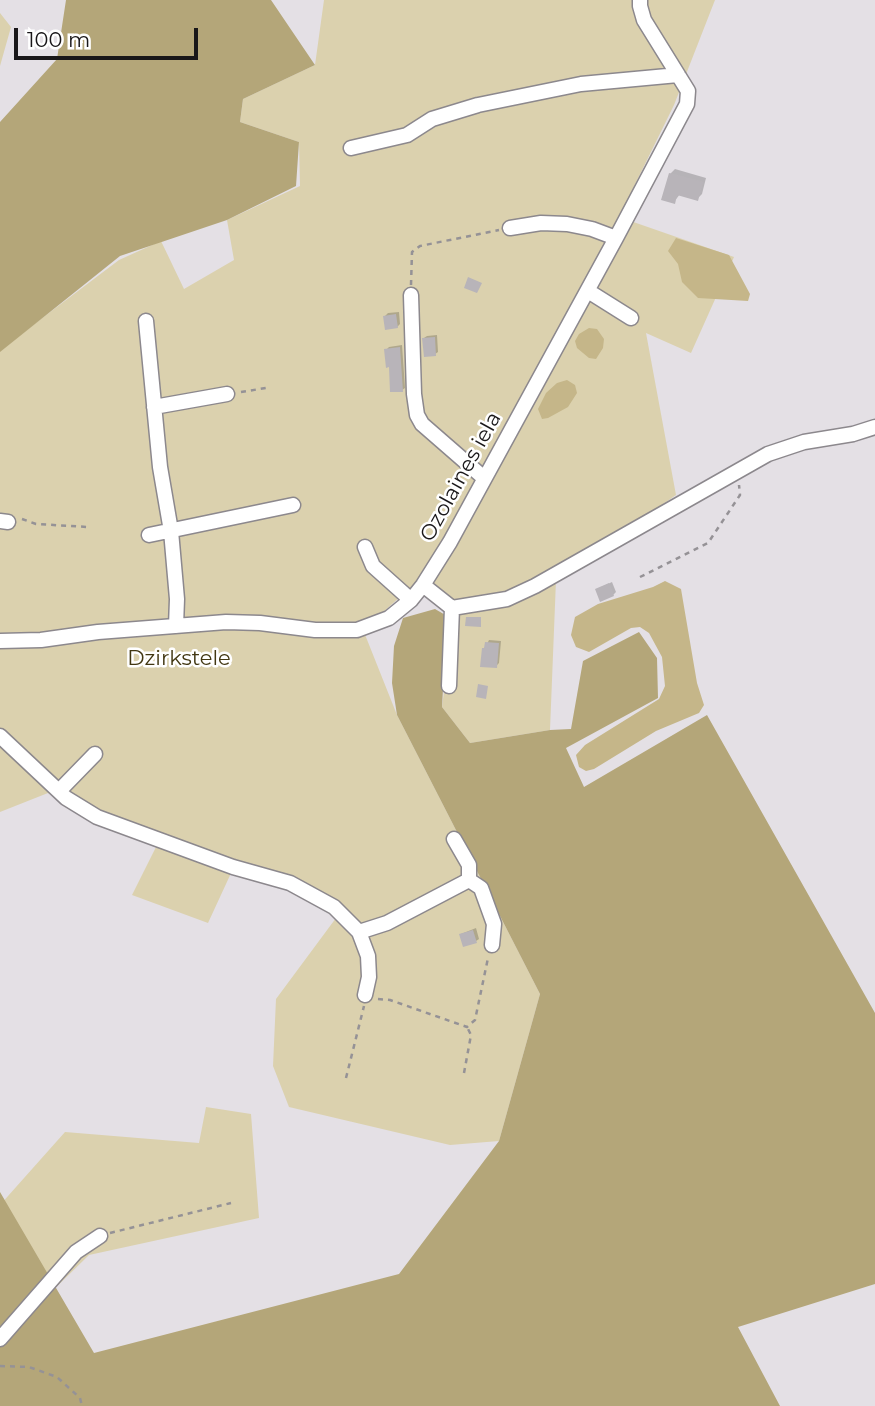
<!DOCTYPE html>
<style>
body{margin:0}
#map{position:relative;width:875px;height:1406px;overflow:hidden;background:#e4e0e5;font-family:Montserrat,sans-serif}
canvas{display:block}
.scale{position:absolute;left:14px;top:28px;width:184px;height:32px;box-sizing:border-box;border:4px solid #191719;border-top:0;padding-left:9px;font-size:21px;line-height:24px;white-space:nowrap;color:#191719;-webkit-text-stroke:5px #fff;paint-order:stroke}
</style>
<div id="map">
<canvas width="875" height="1406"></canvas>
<div class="scale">100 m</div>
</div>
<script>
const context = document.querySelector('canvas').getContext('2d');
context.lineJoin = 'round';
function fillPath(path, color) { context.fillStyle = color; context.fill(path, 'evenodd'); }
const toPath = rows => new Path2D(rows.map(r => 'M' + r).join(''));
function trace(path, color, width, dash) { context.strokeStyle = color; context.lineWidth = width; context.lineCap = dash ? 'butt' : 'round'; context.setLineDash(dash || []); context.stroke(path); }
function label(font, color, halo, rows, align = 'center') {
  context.font = font + ' Montserrat,sans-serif'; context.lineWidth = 5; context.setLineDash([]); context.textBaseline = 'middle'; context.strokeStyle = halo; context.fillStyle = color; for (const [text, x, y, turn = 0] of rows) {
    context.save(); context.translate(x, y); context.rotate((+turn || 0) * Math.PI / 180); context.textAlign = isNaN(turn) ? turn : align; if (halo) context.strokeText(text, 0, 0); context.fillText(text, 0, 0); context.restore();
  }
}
const green = toPath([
 [324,0,715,0,674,105,619,217,734,257,691,353,646,333,676,495,556,580,550,730,470,743,442,707,455,607,420,579,381,614,360,622,397,715,540,994,499,1141,450,1145,289,1107,273,1066,276,999,336,918,290,888,232,871,208,923,132,895,156,847,48,793,0,812,0,350,119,260,161,241,184,289,234,260,227,220,300,186,299,142,240,122,243,99,315,65],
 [0,13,11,27,0,66],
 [206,1107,251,1114,259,1218,89,1255,39,1304,0,1406,0,1205,65,1132,199,1143]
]);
const forest = toPath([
 [66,0,271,0,315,65,243,99,240,122,299,142,296,186,227,220,120,256,0,352,0,122,57,59],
 [435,609,447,616,442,707,470,743,550,730,571,729,583,661,639,632,657,658,658,698,566,748,584,787,707,715,875,1013,875,1284,738,1327,780,1406,0,1406,0,1192,94,1353,399,1274,499,1141,540,994,397,715,392,683,394,646,403,618]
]);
const water = toPath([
 [676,238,729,255,750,294,748,301,698,298,682,282,678,264,668,251],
 [589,328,597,329,604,339,603,348,596,359,589,358,577,348,575,341,579,334],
 [567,380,575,385,577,393,568,407,548,418,542,419,538,409,546,393,557,383],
 [665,581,681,589,697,683,704,705,699,713,656,731,594,769,586,771,579,767,576,755,585,745,659,699,665,686,662,657,649,633,640,627,631,628,589,652,576,647,571,635,575,617,598,604,653,587]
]);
const shadow = toPath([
 [675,169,706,178,702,194,697,199,680,194,674,202,670,174],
 [399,312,400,324,397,327,385,316,388,313],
 [437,335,438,352,435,354,424,338,427,336],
 [402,345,405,388,402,390,386,350,389,347],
 [612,582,616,592,613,595,597,589],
 [489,640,501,641,499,663,496,666,486,646],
 [476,928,479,939,476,941,461,934]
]);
const building = toPath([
 [669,173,703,182,698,201,677,195,675,204,661,200],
 [468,277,482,283,477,293,464,288],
 [396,314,398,328,385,330,383,316],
 [435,337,436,356,424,357,422,338],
 [400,347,403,392,390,392,389,367,386,368,384,349],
 [609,583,614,596,600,602,595,589],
 [466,617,481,617,481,627,465,626],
 [485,642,499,643,497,668,480,667,482,648,484,648],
 [478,684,488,686,486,699,476,697],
 [473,930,477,943,463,947,459,934]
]);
const path = toPath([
 [411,285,412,252,420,246,499,230],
 [241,392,266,388],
 [22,519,36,524,88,527],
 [640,577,708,543,740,495,739,485],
 [378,999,390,1000,467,1027,475,1020,488,958],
 [464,1073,471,1035,467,1027],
 [346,1078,364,1006],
 [110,1233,231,1203],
 [0,1366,29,1367,57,1377,80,1398,82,1406]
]);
const minor = toPath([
 [351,148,407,135,432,119,478,105,581,84,678,75],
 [510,228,541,223,567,224,592,229,616,238],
 [588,291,631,318],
 [411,295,414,394,417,415,422,424,484,478],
 [146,321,160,467,171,531,177,599,176,626],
 [154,407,227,394],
 [0,521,8,522],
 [149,535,293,505],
 [365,547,373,566,411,600],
 [423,585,452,608,507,599,535,586,768,454,804,442,853,434,875,427],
 [0,641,41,640,98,632,226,622,260,623,315,630,357,630,389,618,411,600,423,585,450,542,616,238,687,104,688,91,644,20,640,6,640,0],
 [449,686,452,608],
 [0,736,66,798,97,817,233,867,290,883,334,907,359,932,368,956,369,977,365,995],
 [59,791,95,754],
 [469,880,481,888,494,924,492,945],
 [359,932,387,923,469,880,469,865,454,839],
 [0,1339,76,1252,100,1236]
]);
const streetNames = [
 ["Ozolaines iela",461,477,-61]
];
const parkNames = [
 ["Dzirkstele",179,659]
];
fillPath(green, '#dbd1ae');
fillPath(forest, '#b4a679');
fillPath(water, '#c5b689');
fillPath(shadow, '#0003');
fillPath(building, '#b8b4b9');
trace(minor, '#8c888d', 17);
trace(path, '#959296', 2.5, [5, 5]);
trace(minor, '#fff', 14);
label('21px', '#191719', '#fff', streetNames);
label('21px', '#423712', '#fff', parkNames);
</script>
